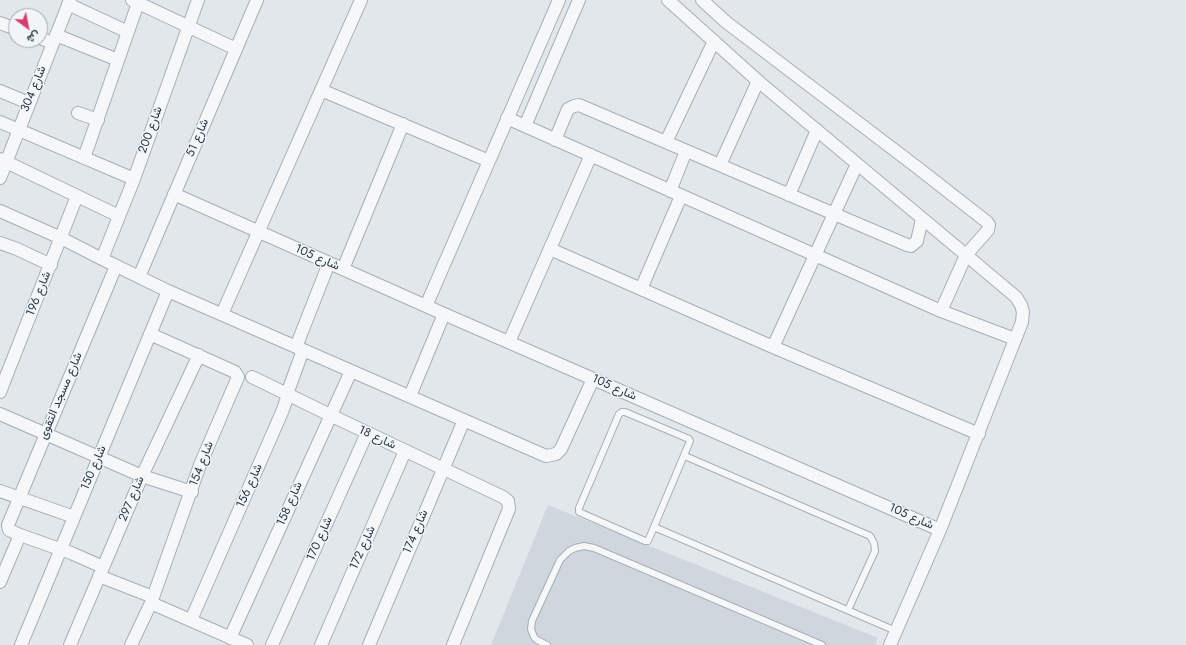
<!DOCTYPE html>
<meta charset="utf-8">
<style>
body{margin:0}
#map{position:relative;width:1186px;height:645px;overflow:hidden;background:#e1e7eb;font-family:Jost,Vazirmatn,sans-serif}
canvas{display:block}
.north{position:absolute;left:8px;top:8px;width:40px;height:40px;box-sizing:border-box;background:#f1f5f8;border:1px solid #a1a9b0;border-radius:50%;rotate:148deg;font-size:11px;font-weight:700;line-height:16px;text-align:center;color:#283744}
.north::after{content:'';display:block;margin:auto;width:14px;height:18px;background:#d83e6d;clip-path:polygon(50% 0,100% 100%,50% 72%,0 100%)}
</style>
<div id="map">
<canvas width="1186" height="645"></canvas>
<div class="north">ش</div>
</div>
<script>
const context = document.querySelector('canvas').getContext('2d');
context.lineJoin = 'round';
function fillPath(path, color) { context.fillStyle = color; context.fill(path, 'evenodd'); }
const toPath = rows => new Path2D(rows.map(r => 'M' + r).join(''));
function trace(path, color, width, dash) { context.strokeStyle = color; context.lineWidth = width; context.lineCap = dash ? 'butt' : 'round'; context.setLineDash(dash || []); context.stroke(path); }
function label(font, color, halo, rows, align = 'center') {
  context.font = font + ' Jost,Vazirmatn,sans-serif'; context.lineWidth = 3; context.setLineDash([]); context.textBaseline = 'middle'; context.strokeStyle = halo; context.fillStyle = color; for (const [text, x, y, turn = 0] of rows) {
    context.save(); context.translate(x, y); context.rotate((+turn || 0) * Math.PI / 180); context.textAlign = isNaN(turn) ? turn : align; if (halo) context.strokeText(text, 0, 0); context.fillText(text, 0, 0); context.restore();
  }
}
const built = toPath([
 [548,505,878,638,875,645,491,645]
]);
const lane = toPath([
 [622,412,625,412,689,439,690,441,648,541,645,541,579,512,579,508,619,414,622,412],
 [685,456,870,536,874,543,875,551,848,610],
 [654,527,896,631],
 [547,645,537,640,534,637,531,629,532,621,560,560,569,551,575,548,584,546,594,548,822,645]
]);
const street = toPath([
 [132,0,236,49],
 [668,0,758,81,966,255,1016,297,1021,305,1023,312,1022,322,940,530],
 [702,0,726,22,918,168,987,222,989,225,988,230,966,255,941,311],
 [68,4,128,32],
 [0,23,16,29],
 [56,35,118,60],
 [40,38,53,43],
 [321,90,489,161],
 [0,91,29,103],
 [78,113,98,120],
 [507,118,941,311,1015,339],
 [0,122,134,179],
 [525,126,579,0],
 [555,140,568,109,574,106,579,105,907,245,911,246,917,241,922,219],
 [666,142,714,41],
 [84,158,138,3],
 [0,159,119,216],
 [720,165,758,81],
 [0,178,70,0],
 [670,191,686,151],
 [174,194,444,314,940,530,890,645],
 [789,195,817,130],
 [0,211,61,238,102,259,168,291,546,456,556,454,561,449,593,379],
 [0,243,17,249,51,265],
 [550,249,773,347,979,434],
 [102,259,134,179,198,0],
 [343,269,403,124],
 [139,277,257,0],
 [641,289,681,196],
 [426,306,559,0],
 [222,314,361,0],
 [509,342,591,155],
 [296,347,329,263],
 [773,347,857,164],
 [252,377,330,415,503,497,508,501,509,509,453,645],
 [0,392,77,196],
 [410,396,444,314],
 [0,414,142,476,192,492],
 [0,491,74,517],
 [103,567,71,553,20,535,9,530,8,525,116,266],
 [99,576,153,597],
 [0,582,20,535],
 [151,603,247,645],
 [191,620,282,412,287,398,287,394,303,350],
 [230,638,351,371],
 [21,645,168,291],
 [70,645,142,476,199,355],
 [131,645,151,603,200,465,238,377,235,372,150,334],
 [272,645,367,433],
 [321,645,405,451],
 [369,645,464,420]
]);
const streetNames = [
 ["شارع 304",34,89,-68],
 ["شارع 200",151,130,-70],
 ["شارع 51",198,138,-67],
 ["شارع 105",317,258,24],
 ["شارع 196",39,294,-68],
 ["شارع 105",614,388,24],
 ["شارع مسجد التقوى",61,396,-67],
 ["شارع 18",377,438,25],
 ["شارع 154",202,464,-69],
 ["شارع 150",94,468,-67],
 ["شارع 156",250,486,-66],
 ["شارع 297",132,499,-67],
 ["شارع 158",290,504,-66],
 ["شارع 105",911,517,24],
 ["شارع 174",416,532,-67],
 ["شارع 170",320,539,-66],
 ["شارع 172",363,548,-66]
];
fillPath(built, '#cfd6dd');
trace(lane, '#a6afb6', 8);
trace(street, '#a6afb6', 14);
trace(lane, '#f5f7f9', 6);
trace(street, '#f5f7f9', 12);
label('12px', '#283744', '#f1f5f8', streetNames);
</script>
